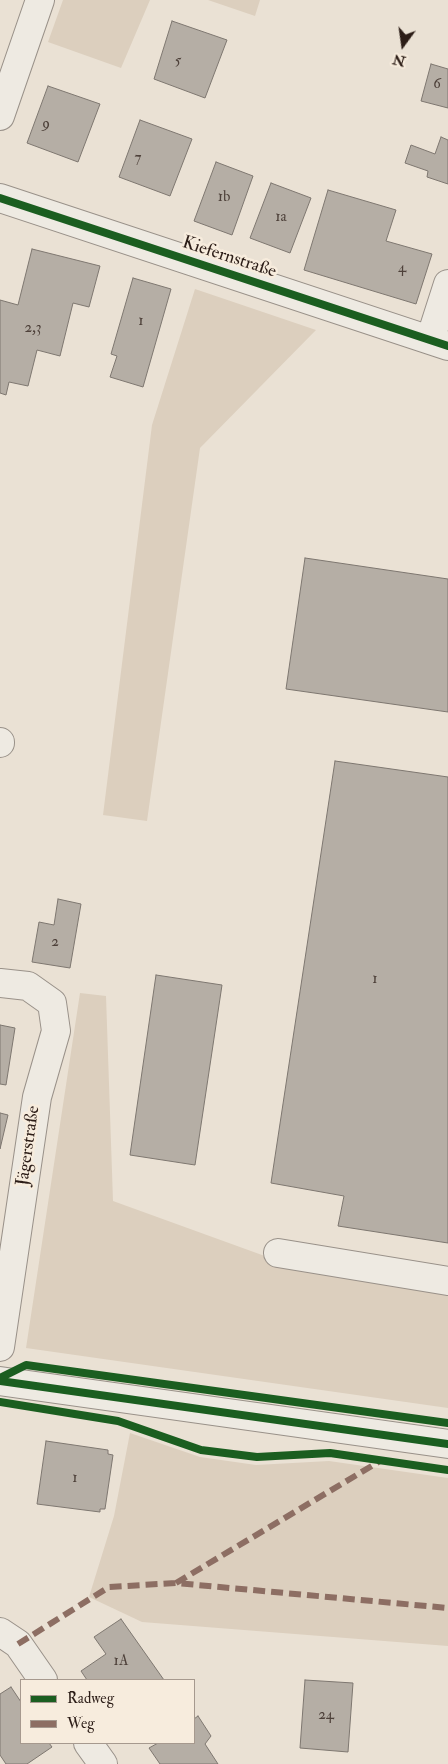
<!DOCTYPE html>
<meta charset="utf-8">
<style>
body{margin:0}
#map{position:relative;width:448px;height:1764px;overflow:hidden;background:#eae1d4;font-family:"IM FELL Double Pica",serif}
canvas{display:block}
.legend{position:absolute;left:20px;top:1679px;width:175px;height:65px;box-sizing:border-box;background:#f7ecdd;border:1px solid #a6998e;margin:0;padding:6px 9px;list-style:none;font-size:15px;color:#2c1d17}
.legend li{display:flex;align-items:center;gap:10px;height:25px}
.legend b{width:25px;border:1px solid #a6998e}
.north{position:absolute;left:378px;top:20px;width:50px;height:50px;-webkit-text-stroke:4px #f7ecdd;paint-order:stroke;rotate:194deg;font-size:14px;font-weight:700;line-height:20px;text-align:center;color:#2c1d17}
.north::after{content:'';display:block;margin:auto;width:18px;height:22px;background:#2c1d17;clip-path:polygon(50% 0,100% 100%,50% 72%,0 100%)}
</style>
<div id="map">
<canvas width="448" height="1764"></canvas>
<ul class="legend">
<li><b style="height:6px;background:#1b5e20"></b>Radweg</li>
<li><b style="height:6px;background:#8d6e63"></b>Weg</li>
</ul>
<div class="north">N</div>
</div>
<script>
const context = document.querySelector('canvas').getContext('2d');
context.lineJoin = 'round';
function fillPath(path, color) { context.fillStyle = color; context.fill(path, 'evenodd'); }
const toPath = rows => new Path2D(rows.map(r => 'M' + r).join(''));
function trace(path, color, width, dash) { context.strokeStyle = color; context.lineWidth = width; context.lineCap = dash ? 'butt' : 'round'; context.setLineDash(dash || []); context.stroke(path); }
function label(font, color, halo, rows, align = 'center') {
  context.font = font + ' "IM FELL Double Pica",serif'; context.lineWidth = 5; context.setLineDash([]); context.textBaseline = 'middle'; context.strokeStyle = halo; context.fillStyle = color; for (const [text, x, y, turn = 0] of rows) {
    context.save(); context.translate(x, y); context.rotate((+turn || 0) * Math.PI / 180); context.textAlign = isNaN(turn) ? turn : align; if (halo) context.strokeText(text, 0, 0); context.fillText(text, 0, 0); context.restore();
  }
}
const green = toPath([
 [63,0,150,0,121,68,48,42],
 [208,0,260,0,255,16],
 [195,289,316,330,200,448,147,821,103,815,152,425],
 [80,993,106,996,113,1201,273,1259,448,1287,448,1408,26,1348],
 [130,1433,200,1457,256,1465,329,1461,448,1478,448,1646,142,1622,89,1597,114,1516]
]);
const building = toPath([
 [172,21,227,40,205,98,154,79,172,21],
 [431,64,448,69,448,108,421,101,431,64],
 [48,86,100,104,78,162,27,143,48,86],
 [140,120,192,139,170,196,119,177,140,120],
 [441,137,448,140,448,184,427,177,428,171,405,163,411,145,435,154,441,137],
 [216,162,253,176,232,235,194,221,216,162],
 [271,183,311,198,290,253,250,238,271,183],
 [328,190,396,210,386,241,432,254,416,304,304,270,328,190],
 [32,249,100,266,89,307,73,303,60,356,37,350,28,386,9,382,6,395,0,393,0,300,18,305,32,249],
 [133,278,171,289,143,387,110,377,117,356,111,354,133,278],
 [305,558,448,579,448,712,286,689,305,558],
 [335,761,448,777,448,1243,338,1226,344,1196,271,1183,335,761],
 [58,899,81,904,70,968,32,962,39,922,54,925,58,899],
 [156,975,222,985,195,1165,130,1155,156,975],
 [0,1025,15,1028,6,1085,0,1084,0,1025],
 [0,1113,8,1115,0,1149,0,1113],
 [46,1441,108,1450,108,1454,113,1455,105,1509,100,1509,100,1512,37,1504,46,1441],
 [121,1619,164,1680,87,1680,81,1671,106,1654,94,1637,121,1619],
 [305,1680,353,1683,348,1752,300,1748,305,1680],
 [11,1687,21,1702,21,1743,49,1743,52,1747,27,1764,6,1764,0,1755,0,1694,11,1687],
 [198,1716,211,1736,205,1744,218,1764,160,1764,149,1748,158,1743,194,1743,194,1719,198,1716]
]);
const minor = toPath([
 [0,116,40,0],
 [0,198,448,346],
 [430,340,448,284],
 [0,743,0,742],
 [0,983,28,986,52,1003,56,1031,37,1097,0,1347],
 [278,1253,448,1281],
 [0,1381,448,1444],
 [0,1632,18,1644,43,1680],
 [88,1743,103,1764]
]);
const quiet = toPath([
 [176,1583,380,1461],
 [18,1644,109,1587,176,1583,448,1608]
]);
const cycleway = toPath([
 [0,198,448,346],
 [0,1378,26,1365,448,1423],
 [0,1381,448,1444],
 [0,1402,118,1421,201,1450,257,1457,330,1453,448,1470]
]);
const numberNames = [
 ["5",178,62],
 ["6",437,85],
 ["9",46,125],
 ["7",138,159],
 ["1b",224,198],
 ["1a",281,218],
 ["4",402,269],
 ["1",141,322],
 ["2,3",33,329],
 ["2",55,943],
 ["1",375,980],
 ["1",75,1479],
 ["1A",121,1662],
 ["24",326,1716]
];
const streetNames = [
 ["Kiefernstraße",229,258,18],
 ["Jägerstraße",29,1146,-82]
];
fillPath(green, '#dccfbe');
fillPath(building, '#b5aea5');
trace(building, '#7e7770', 1);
trace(minor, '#999189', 30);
trace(minor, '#eeeae2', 28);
trace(quiet, '#8d6e63', 6, [12, 6]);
trace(cycleway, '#1b5e20', 8);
label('15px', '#4e413a', null, numberNames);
label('18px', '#2c1d17', '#f7ecdd', streetNames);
</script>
